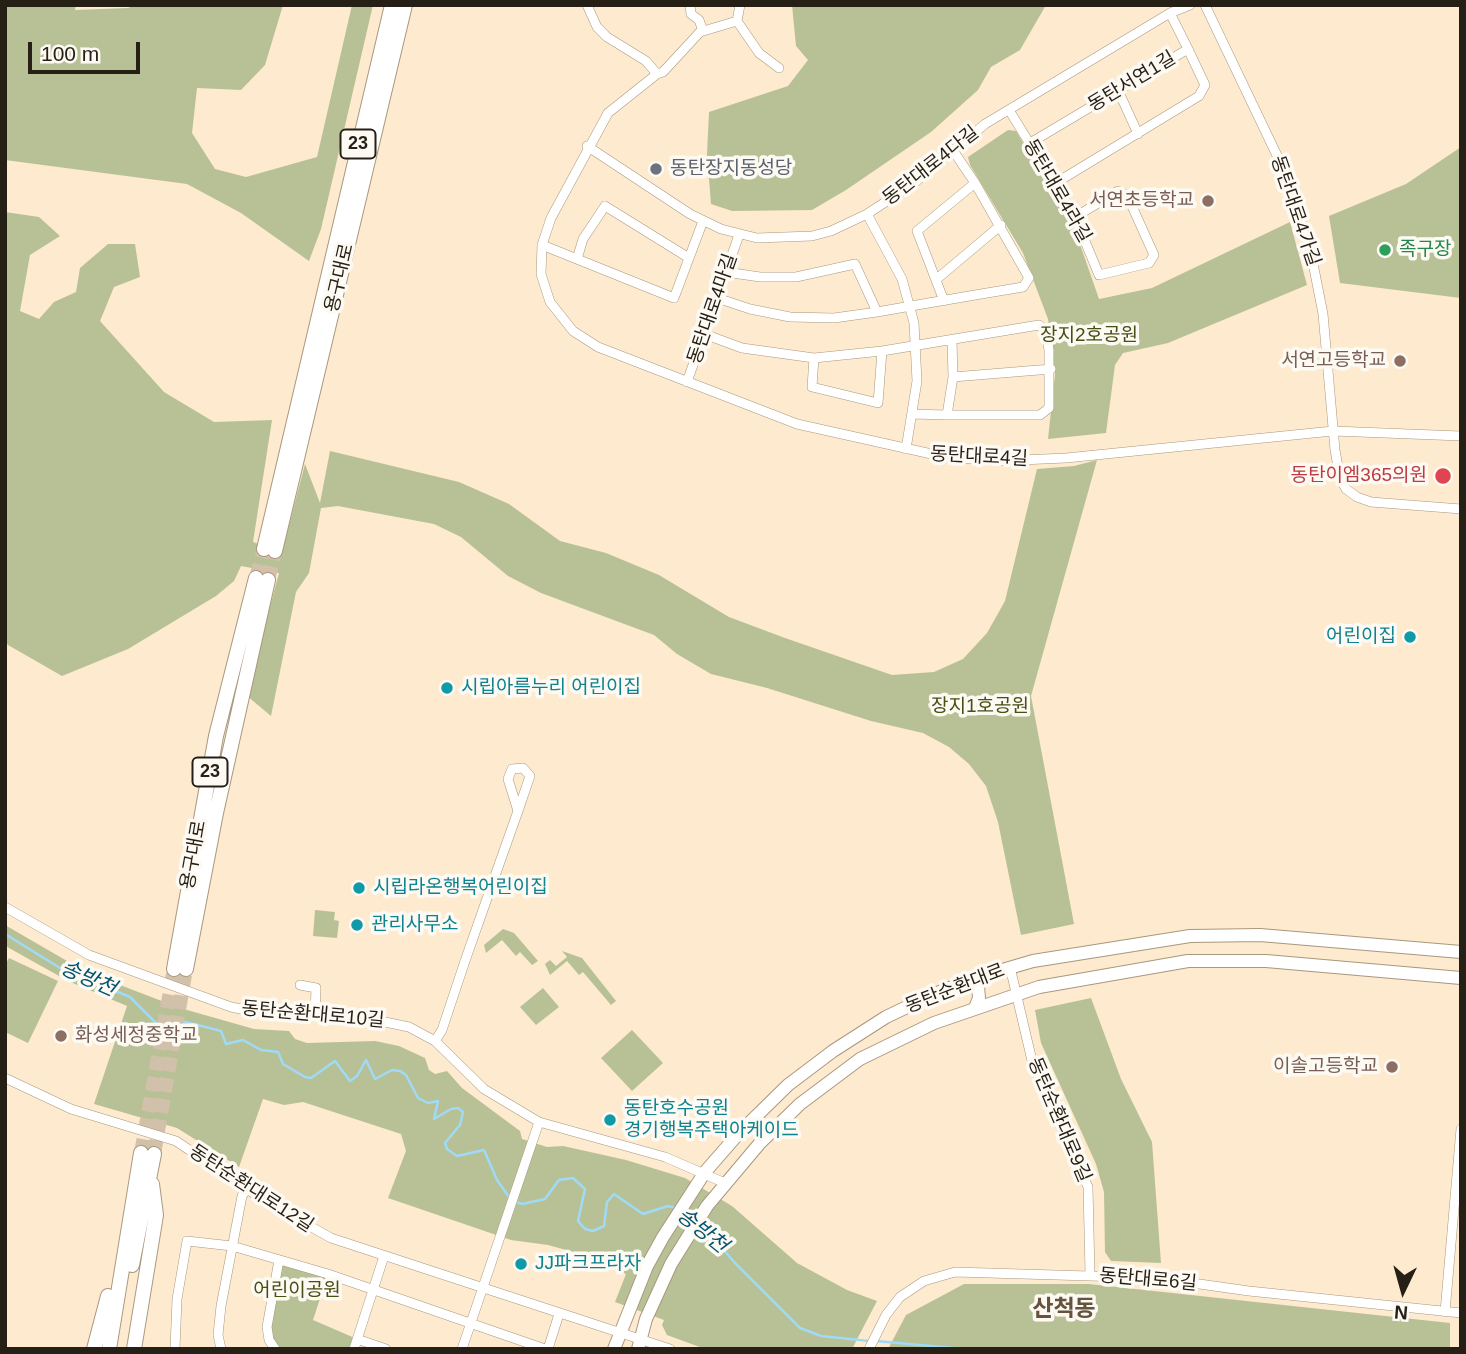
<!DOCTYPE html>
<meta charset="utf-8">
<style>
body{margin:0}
#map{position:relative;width:1466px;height:1354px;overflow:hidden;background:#fdeacf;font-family:Arial,sans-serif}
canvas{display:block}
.frame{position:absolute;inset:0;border:7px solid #261f15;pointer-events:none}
.north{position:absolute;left:1368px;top:1256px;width:70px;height:70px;-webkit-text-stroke:5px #fdfaf4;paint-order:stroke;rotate:185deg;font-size:19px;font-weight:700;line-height:28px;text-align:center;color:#261f15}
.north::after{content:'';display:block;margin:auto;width:24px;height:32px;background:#261f15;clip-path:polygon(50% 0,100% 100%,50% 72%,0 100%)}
.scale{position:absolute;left:28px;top:42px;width:112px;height:32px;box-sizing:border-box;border:4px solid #261f15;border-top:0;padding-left:9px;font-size:21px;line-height:24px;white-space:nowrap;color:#261f15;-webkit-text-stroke:5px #fdfaf4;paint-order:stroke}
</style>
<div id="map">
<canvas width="1466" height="1354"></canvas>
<div class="frame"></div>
<div class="north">N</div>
<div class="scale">100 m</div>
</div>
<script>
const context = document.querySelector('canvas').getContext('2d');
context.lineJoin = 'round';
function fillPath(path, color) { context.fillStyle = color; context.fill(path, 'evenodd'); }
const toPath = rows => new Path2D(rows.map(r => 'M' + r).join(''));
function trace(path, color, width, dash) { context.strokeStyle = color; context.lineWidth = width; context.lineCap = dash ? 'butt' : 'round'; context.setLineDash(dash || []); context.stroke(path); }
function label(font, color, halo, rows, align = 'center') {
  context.font = font + ' Arial,"Noto Sans KR",sans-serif'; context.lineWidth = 7; context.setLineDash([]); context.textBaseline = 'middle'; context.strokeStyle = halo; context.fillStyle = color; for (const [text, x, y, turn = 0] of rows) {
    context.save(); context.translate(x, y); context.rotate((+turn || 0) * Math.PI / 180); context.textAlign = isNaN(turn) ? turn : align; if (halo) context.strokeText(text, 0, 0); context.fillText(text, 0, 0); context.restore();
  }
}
const green = toPath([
 [5,5,76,5,75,10,128,8,135,5,283,5,265,65,241,90,197,88,192,133,215,169,246,177,317,157,352,5,373,5,321,229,309,261,241,213,187,184,5,160],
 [792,5,1046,5,1020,50,991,67,978,90,931,132,846,190,812,210,732,211,711,204,707,154,709,112,788,86,808,60,796,46],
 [1008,130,1016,131,1075,230,1099,299,1152,288,1290,222,1307,285,1168,343,1123,353,1115,365,1106,433,1048,439,1055,374,1048,319,1023,253,970,165,968,157],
 [1461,147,1461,298,1340,283,1329,216,1406,184],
 [5,212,39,217,60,236,30,255,20,311,39,319,54,302,76,292,80,268,108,244,135,244,140,277,114,287,100,321,164,392,214,422,272,420,253,542,282,552,305,464,320,503,330,451,459,482,509,504,560,541,606,553,659,575,729,617,785,638,892,675,934,672,963,659,987,633,1005,601,1037,469,1074,466,1097,460,1031,696,1074,924,1021,935,998,822,986,786,969,764,949,747,923,733,871,721,767,688,711,674,677,654,654,635,541,593,508,576,461,537,434,524,338,506,321,508,309,573,296,592,271,716,246,695,279,573,241,566,234,581,216,596,128,649,62,676,8,645,5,641],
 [315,910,335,912,334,920,339,921,337,938,313,936],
 [5,925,86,972,180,1008,254,1029,289,1031,295,1039,307,1043,375,1041,399,1046,425,1058,429,1070,435,1074,447,1071,462,1088,520,1131,522,1139,547,1147,563,1146,626,1160,685,1178,732,1206,797,1263,847,1290,877,1301,852,1349,705,1349,667,1335,662,1325,664,1320,615,1302,626,1274,584,1255,548,1245,511,1240,388,1198,406,1151,401,1134,303,1102,284,1105,263,1099,239,1167,177,1128,94,1104,127,1006,68,981,9,948,5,945],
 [503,929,514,933,538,961,532,965,520,952,516,956,502,940,486,953,484,945],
 [562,951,582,958,616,1001,611,1005,583,972,579,975,567,961,550,975,545,964,550,960,556,966,567,957],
 [9,958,58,981,28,1043,5,1032,5,965],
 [543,988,559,1007,536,1025,520,1007],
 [1091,998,1121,1079,1152,1142,1161,1263,1111,1261,1105,1252,1104,1192,1096,1164,1041,1043,1035,1010],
 [632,1030,663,1063,632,1091,601,1058],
 [279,1260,328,1274,313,1320,357,1339,354,1349,275,1349,267,1327],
 [964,1284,1089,1284,1450,1323,1450,1349,888,1349,906,1315]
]);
const stream = toPath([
 [5,934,60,968,130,997,158,1025,186,1022,221,1031,226,1044,243,1040,261,1050,278,1052,283,1064,305,1077,311,1078,335,1061,350,1081,357,1076,366,1060,375,1079,392,1070,400,1071,406,1075,418,1098,428,1103,438,1101,434,1119,451,1109,458,1108,463,1112,460,1125,445,1143,447,1149,457,1156,484,1150,497,1180,509,1197],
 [514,1201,522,1204,545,1199,559,1180,573,1178,585,1189,578,1221,585,1229,593,1231,604,1226,607,1202,614,1194,643,1214,668,1206,677,1208],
 [702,1224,734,1262,800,1328,821,1336,869,1341],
 [876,1341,964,1349]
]);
const highwayTunnel = toPath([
 [256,578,264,549],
 [268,580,275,551],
 [141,1153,174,969],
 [154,1154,186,969]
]);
const minor = toPath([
 [587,5,597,27,607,37,646,61,657,74,663,72,700,32,737,21,740,5],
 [690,5,691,14,699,20,703,31],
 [1205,5,1283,168,1310,248,1323,314,1335,450,1340,478,1346,489,1357,497,1371,502,1461,509],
 [1170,13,1188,49],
 [737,21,759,53,779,68],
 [657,74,608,113,551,218,542,245,541,274,550,302,573,331,598,347,797,424,945,457,998,461,1066,458,1333,431,1461,436],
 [1118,90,1138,134],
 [1009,110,1075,217,1099,275,1149,263,1154,255,1127,195,1118,191,1075,217],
 [1030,143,1188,49,1205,85,1199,96,1054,184],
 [587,146,690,214,721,229,757,238,812,236,831,231,867,214,913,184,985,124,1170,13,1190,5],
 [952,149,975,183],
 [867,214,902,279,914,323,917,381,906,449],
 [542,245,674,298,703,221],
 [577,259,583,239,605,206,689,258],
 [938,278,1001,225],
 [717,298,750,309,790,317,834,318,877,312,855,264,796,277,760,277,726,272],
 [877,312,911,306,981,294,1023,287,1029,278,975,183,917,231,944,301],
 [704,334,742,348,814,358,812,387,878,403,882,351,814,358],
 [882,351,1039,325,1046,330,1049,350,1049,408,1040,415,947,415,953,377,952,340],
 [953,377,1051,369],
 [687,382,739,235],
 [912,414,947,415],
 [5,907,89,955,231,1007,255,1012,361,1017,409,1027,435,1041,484,1089,539,1122,665,1157,725,1183],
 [1010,967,1033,1065,1088,1187,1090,1274],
 [300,985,316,988,315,1015],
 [435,1041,442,1030,465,961,484,907,518,811,530,776,523,768,512,769,508,779,518,811],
 [5,1078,71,1109,176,1141,262,1199,331,1238,670,1349],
 [1445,1312,1461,1129],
 [357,1339,386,1349],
 [175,1349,177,1299,187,1241,232,1246,328,1274,545,1349],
 [221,1349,218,1335,221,1306,242,1196,247,1189],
 [275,1349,269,1340,267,1327,279,1260],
 [354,1349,384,1256],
 [462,1349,539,1122],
 [548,1349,559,1314],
 [869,1349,886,1315,900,1297,924,1281,955,1272,1157,1278,1249,1291,1461,1313]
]);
const major = toPath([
 [967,981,978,986,979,998,975,1008],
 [614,1349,647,1266,663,1237,705,1172,739,1133,788,1085,833,1051,886,1017,932,995,975,978,1033,961,1190,936,1260,935,1461,952],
 [638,1349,646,1319,671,1264,707,1206,760,1143,800,1104,860,1059,934,1023,1039,987,1188,961,1266,961,1461,978]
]);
const highway = toPath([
 [264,549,392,5],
 [275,551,405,5],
 [174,969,216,736,256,578],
 [186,969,216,813,268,580],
 [132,1265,154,1154],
 [94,1349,108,1296],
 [109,1349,141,1153],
 [134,1349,156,1215,152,1184]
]);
const markers = [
 [656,169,7,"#6b7280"],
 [1208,201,7,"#8d6e63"],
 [1385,250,7,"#2e9e5b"],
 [1400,361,7,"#8d6e63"],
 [1443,476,9,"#e0444e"],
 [1410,637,7,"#0f9aa8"],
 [447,688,7,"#0f9aa8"],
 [359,888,7,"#0f9aa8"],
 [357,925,7,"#0f9aa8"],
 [61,1036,7,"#8d6e63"],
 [1392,1067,7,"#8d6e63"],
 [610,1120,7,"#0f9aa8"],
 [521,1264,7,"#0f9aa8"]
];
const shields = [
 [358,144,35],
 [210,772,35]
];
const shieldNames = [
 ["23",358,144],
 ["23",210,772]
];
const streetNames = [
 ["동탄서연1길",1132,82,-31],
 ["동탄대로4다길",931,166,-38],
 ["동탄대로4라길",1057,191,60],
 ["동탄대로4가길",1295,211,71],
 ["용구대로",340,278,-77],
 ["동탄대로4마길",713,309,-71],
 ["동탄대로4길",979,457,3],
 ["용구대로",194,855,-80],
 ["동탄순환대로",955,989,-21],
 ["동탄순환대로10길",313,1015,5],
 ["동탄순환대로9길",1059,1120,67],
 ["동탄순환대로12길",251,1189,33],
 ["동탄대로6길",1148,1280,5]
];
const worshipNames = [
 ["동탄장지동성당",670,169]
];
const educationNames = [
 ["서연초등학교",1194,201],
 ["서연고등학교",1386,361],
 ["화성세정중학교",75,1036,"left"],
 ["이솔고등학교",1378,1067]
];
const leisureNames = [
 ["족구장",1399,250]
];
const parkNames = [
 ["장지2호공원",1089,336],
 ["장지1호공원",980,707],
 ["어린이공원",297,1291]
];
const healthNames = [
 ["동탄이엠365의원",1427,476]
];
const cultureNames = [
 ["어린이집",1396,637,"right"],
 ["시립아름누리 어린이집",461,688],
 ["시립라온행복어린이집",373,888],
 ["관리사무소",371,925],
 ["동탄호수공원",624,1109],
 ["경기행복주택아케이드",624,1131],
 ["JJ파크프라자",535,1264]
];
const waterNames = [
 ["송방천",88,979,24],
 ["송방천",702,1231,39]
];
const quarterNames = [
 ["산척동",1064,1310]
];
fillPath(green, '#b8c196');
trace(stream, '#9fdaf6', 2.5);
trace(highwayTunnel, '#d2c1aa', 14, [14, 7]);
trace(minor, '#a9987e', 10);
trace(major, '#a9987e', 14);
trace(highway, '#a9987e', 16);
trace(minor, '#fff', 9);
trace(major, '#fff', 12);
trace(highway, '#fff', 14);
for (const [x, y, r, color] of markers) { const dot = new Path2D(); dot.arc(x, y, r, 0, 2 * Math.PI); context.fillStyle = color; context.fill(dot); trace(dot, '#fdfaf4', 2.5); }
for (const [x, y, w] of shields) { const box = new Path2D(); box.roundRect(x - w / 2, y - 14.5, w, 29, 5); context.fillStyle = '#fdfaf4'; context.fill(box); trace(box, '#261f15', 2); }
label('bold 18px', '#261f15', null, shieldNames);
label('19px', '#261f15', '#fdfaf4', streetNames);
label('19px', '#5b616d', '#fdfaf4', worshipNames, 'left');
label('19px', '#785e54', '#fdfaf4', educationNames, 'right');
label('19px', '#27864d', '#fdfaf4', leisureNames, 'left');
label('19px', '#464f14', '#fdfaf4', parkNames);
label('19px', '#be3a42', '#fdfaf4', healthNames, 'right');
label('19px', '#0d838f', '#fdfaf4', cultureNames, 'left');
label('italic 21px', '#045470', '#fdfaf4', waterNames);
label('bold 23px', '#64543d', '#fdfaf4', quarterNames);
</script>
